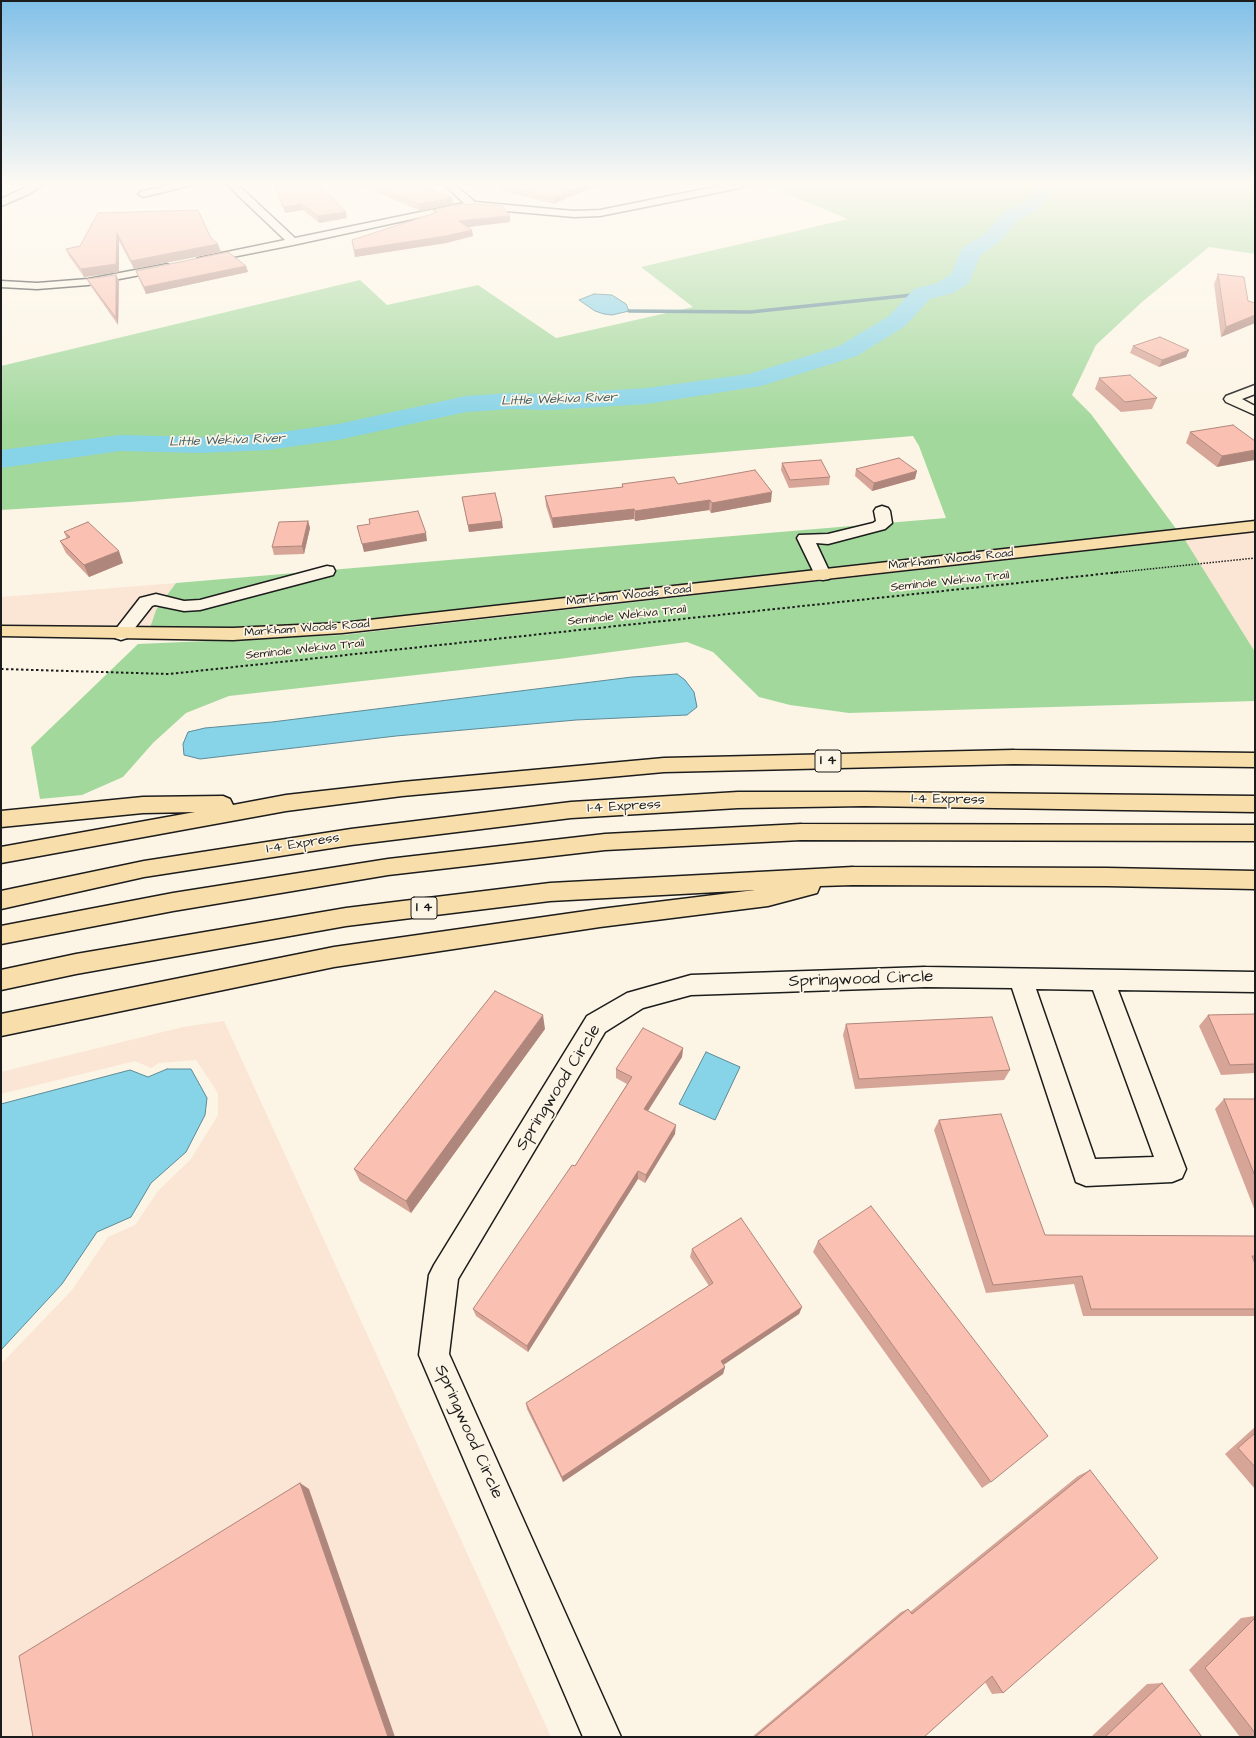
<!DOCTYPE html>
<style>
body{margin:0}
#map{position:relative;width:1256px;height:1738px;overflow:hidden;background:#fcf5e5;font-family:"Architects Daughter",sans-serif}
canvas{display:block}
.frame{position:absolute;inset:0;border:2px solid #1c1c1c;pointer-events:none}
</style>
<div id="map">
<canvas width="1256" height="1738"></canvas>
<div class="frame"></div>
</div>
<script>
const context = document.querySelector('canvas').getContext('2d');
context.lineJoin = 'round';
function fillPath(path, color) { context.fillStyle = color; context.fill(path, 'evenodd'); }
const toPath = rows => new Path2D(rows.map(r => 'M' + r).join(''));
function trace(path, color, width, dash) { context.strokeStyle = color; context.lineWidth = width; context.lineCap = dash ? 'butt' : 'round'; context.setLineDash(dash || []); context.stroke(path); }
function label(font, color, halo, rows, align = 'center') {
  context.font = font + ' "Architects Daughter",sans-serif'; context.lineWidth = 3.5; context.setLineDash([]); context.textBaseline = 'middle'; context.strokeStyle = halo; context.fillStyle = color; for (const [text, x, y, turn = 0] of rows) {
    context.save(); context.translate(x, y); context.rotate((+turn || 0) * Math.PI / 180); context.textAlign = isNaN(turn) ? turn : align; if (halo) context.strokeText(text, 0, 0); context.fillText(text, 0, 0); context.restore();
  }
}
const built = toPath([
 [1255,532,1255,652,1185,540],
 [176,583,156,610,150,628,1,625,1,597],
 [224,1021,551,1737,1,1737,1,1364,72,1290,108,1237,135,1225,158,1191,191,1159,218,1115,218,1093,196,1060,159,1063,151,1068,135,1061,1,1094,1,1072,183,1027]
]);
const green = toPath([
 [764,184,1255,184,1255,254,1209,247,1142,302,1096,345,1072,395,1091,414,1177,530,344,622,236,628,150,628,156,610,176,583,946,518,919,446,913,436,130,502,1,510,1,366,360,280,387,305,478,285,556,338,693,307,641,267,848,219],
 [1185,540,1255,652,1255,701,849,713,790,705,759,697,713,652,687,642,559,659,229,696,186,713,153,743,123,777,82,795,40,799,31,747,138,644,342,635]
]);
const water = toPath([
 [594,294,612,295,626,304,629,311,612,315,604,314,595,311,579,300,594,294],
 [677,674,685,680,694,692,697,707,687,715,576,720,396,736,200,759,184,755,183,744,188,732,205,728,272,722,632,677,677,674],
 [706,1052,740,1067,715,1120,679,1104,706,1052],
 [167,1069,191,1069,207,1098,205,1115,186,1152,151,1183,131,1217,97,1232,62,1284,1,1350,1,1104,130,1070,148,1077,167,1069]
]);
const stream = toPath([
 [629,311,750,312,922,294]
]);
const river = toPath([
 [1037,184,1056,184,1040,208,1017,221,1001,240,980,256,969,283,953,293,930,299,905,326,857,356,761,386,647,404,550,410,511,409,466,412,338,440,268,450,201,453,120,451,1,468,1,450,120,435,201,437,268,434,338,424,466,396,511,393,550,394,647,388,749,374,839,346,889,316,914,289,937,283,951,274,962,248,987,232,1003,213,1026,200,1037,184]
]);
const pathFar1 = toPath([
 [1111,573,1255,558]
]);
const path = toPath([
 [1,669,169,674,1120,572]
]);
const minor = toPath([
 [32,184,44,184,29,194,1,206,1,199,32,184],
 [172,184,191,184,189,186,143,197,138,194,140,192,172,184],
 [226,184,237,184,295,238,464,203,443,184,454,184,475,202,574,211,600,210,729,184,745,185,740,188,600,216,574,217,472,208,454,210,293,245,202,263,198,262,196,260,198,258,285,240,226,184],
 [167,264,173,267,171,269,88,285,37,289,1,287,1,281,37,283,88,279,167,264],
 [1255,385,1255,394,1242,399,1255,406,1255,415,1226,402,1224,399,1226,396,1255,385],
 [882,506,888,508,890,511,892,523,885,529,828,544,816,543,831,575,829,579,823,580,817,579,797,538,799,535,828,534,873,523,876,521,874,511,876,508,882,506],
 [327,566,333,567,335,571,333,575,200,610,184,611,155,605,152,606,127,638,121,640,115,638,112,634,140,598,156,594,184,601,200,600,327,566],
 [925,967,1255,972,1255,992,1118,990,1186,1169,1182,1178,1172,1182,1086,1186,1076,1182,1012,988,925,987,691,995,643,1008,605,1032,458,1279,449,1354,621,1737,583,1737,419,1355,429,1275,434,1265,587,1016,627,993,691,975,925,967],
 [1036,989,1093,990,1154,1157,1095,1159,1036,989]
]);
const major = toPath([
 [1255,521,1255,531,342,633,233,640,1,636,1,626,233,628,342,623,1255,521]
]);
const highway = toPath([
 [1014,750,1255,753,1255,767,1014,764,664,772,402,796,286,811,1,863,1,847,195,812,143,813,1,827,1,811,143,797,223,796,230,799,233,805,286,795,402,782,664,758,1014,750],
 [738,792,865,792,1255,796,1255,812,865,806,738,808,571,818,351,845,144,877,1,909,1,891,144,861,351,829,571,802,738,792],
 [801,824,1255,825,1255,841,801,840,605,850,388,875,173,911,1,944,1,926,173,893,388,859,605,834,801,824],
 [853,867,1107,868,1255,871,1255,889,1107,886,853,885,820,886,817,893,768,906,600,927,334,967,1,1036,1,1014,334,947,600,909,755,890,550,901,346,926,76,974,1,990,1,970,76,954,346,908,550,883,853,867]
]);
const wall = toPath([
 [273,184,319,184,346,212,347,218,319,223,303,210,285,213],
 [358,184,425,184,432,190,452,198,453,204,420,211],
 [493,184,599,184,554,204,502,191],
 [433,210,510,216,510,222,468,227,473,236,446,243,355,257,352,240,434,214],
 [98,213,211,238,221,252,134,269,119,241,119,272,84,277,69,256,66,249,80,246],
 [246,266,248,272,146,294,138,277,136,271],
 [1218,274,1248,301,1255,303,1255,323,1221,337,1214,284],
 [116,275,119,281,118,325,90,285,87,279],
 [1133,346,1189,350,1186,357,1159,367,1130,353],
 [1099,378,1157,398,1152,409,1121,412,1095,389],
 [1190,432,1255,441,1217,467,1186,443],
 [782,463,830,477,829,485,789,488,781,470],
 [856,469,915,479,872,491,855,476],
 [622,484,678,484,771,502,711,513,709,510,635,521,634,519,553,528,546,506,545,496,622,487],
 [462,497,503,528,469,532],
 [308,521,310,528,304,554,274,555,272,547],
 [64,532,123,563,89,577,66,553,60,541,67,539],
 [1255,1014,1255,1073,1221,1075,1199,1026,1208,1015],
 [846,1024,1010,1070,1004,1080,855,1089,843,1035],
 [545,1029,411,1213,360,1181,354,1169],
 [683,1048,682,1057,648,1111,675,1134,645,1183,638,1179,528,1352,476,1316,473,1309,575,1166,627,1084,616,1078,616,1069],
 [1224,1099,1255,1099,1255,1211,1215,1109],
 [939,1120,1045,1235,1255,1236,1255,1316,1083,1316,1074,1284,986,1293,934,1130],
 [818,1241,991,1482,982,1488,813,1252],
 [692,1249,802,1307,799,1314,723,1365,725,1367,723,1374,563,1482,527,1409,526,1403,709,1286,690,1257],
 [1255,1427,1255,1489,1225,1454],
 [1090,1470,1003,1693,992,1694,985,1682,924,1737,752,1737,901,1612,908,1609,910,1612,1078,1476],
 [1255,1616,1255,1737,1240,1737,1189,1670,1241,1618],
 [1162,1683,1202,1737,1091,1737,1147,1684]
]);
const shadedWall = toPath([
 [585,184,599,184,554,204,554,198],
 [452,198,453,204,420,211,419,204],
 [302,204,303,210,285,213,284,207],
 [346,212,347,218,319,223,318,216],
 [510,216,510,222,460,228,459,221],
 [472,230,473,236,446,243,355,257,354,250],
 [117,233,119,241,119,272,84,277,81,269],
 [218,244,221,252,134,269,131,261],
 [246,266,248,272,146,294,144,287],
 [116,275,119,281,118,325,116,318],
 [1255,315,1255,323,1221,337,1226,327],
 [1189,350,1186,357,1159,367,1162,360],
 [1255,450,1255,460,1217,467,1222,456],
 [917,471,915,479,872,491,874,483],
 [772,492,771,502,711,513,712,503],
 [710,500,709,510,635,521,635,511],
 [634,509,634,519,553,528,552,518],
 [308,521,310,528,304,554,302,546],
 [502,521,503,528,469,532,468,525],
 [426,533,427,541,364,552,362,544],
 [119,551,123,563,89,577,84,565],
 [543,1015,545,1029,411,1213,406,1201],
 [683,1048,682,1057,644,1117,644,1109],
 [676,1125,675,1134,645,1183,646,1175],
 [638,1171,638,1179,528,1352,527,1346],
 [802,1307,799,1314,719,1368,721,1361],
 [725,1367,723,1374,563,1482,562,1477],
 [300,1483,309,1489,395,1737,388,1737]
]);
const building = toPath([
 [274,184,319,184,346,212,318,216,302,204,284,207,274,184],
 [371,184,425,184,432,190,452,198,419,204,371,184],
 [501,184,585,184,554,198,501,184],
 [474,204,502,206,510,216,459,221,472,230,446,236,354,250,352,240,438,212,433,210,454,205,474,204],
 [198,210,211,238,218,244,131,261,117,233,116,264,81,269,66,249,80,246,98,213,198,210],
 [228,252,246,266,144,287,136,271,228,252],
 [1218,274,1244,277,1248,301,1255,303,1255,315,1226,327,1218,274],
 [116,275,116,318,87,279,116,275],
 [1160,337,1189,350,1162,360,1133,346,1160,337],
 [1130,375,1157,398,1125,402,1099,378,1130,375],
 [1233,425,1255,441,1255,450,1222,456,1190,432,1233,425],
 [899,458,917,471,874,483,856,469,899,458],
 [821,460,830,477,790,480,782,463,821,460],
 [755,470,772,492,712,503,710,500,635,511,634,509,552,518,545,496,623,487,622,484,674,477,678,484,755,470],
 [495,493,502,521,468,525,462,497,495,493],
 [418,511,426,533,362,544,357,526,370,524,369,519,418,511],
 [308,521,302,546,272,547,279,522,308,521],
 [88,522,119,551,84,565,60,541,70,537,64,532,88,522],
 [495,991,543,1015,406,1201,354,1169,495,991],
 [1255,1014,1255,1064,1230,1065,1208,1015,1255,1014],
 [992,1017,1010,1070,859,1079,846,1024,992,1017],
 [643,1028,683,1048,644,1109,676,1125,646,1175,638,1171,527,1346,473,1309,572,1165,575,1166,632,1077,616,1069,643,1028],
 [1224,1099,1255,1099,1255,1176,1224,1099],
 [1001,1114,1045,1235,1255,1236,1255,1256,1252,1256,1255,1264,1255,1309,1091,1309,1082,1276,993,1285,939,1120,1001,1114],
 [871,1206,1048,1436,991,1482,818,1241,871,1206],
 [741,1218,802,1307,721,1361,725,1367,562,1477,526,1403,713,1283,692,1249,741,1218],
 [1255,1433,1255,1467,1238,1448,1255,1433],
 [1090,1470,1158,1558,1003,1693,992,1676,924,1737,755,1737,908,1609,912,1614,1090,1470],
 [300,1483,388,1737,33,1737,19,1656,300,1483],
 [1255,1618,1255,1733,1205,1668,1255,1618],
 [1162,1683,1202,1737,1105,1737,1162,1683]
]);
const farStreetnames = [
 ["Markham Woods Road",951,560,-6],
 ["Seminole Wekiva Trail",950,582,-6],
 ["Markham Woods Road",629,596,-6],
 ["Seminole Wekiva Trail",627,616,-6],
 ["Markham Woods Road",307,629,-4],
 ["Seminole Wekiva Trail",305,650,-6]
];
const farWaternames = [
 ["Little Wekiva River",559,400,-2],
 ["Little Wekiva River",227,441,-2]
];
const shields = [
 [828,761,26],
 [424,908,26]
];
const shieldNames = [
 ["I 4",828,761],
 ["I 4",424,908]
];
const streetNames = [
 ["I-4 Express",948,800,1],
 ["I-4 Express",624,807,-3],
 ["I-4 Express",303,844,-9]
];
const nearStreetnames = [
 ["Springwood Circle",861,980,-2],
 ["Springwood Circle",559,1088,-58],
 ["Springwood Circle",468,1432,66]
];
fillPath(built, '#fbe5d5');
fillPath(green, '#a2d89c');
fillPath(water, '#87d3e7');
trace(water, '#5c8a96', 1);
trace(stream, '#5c8a96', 3.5);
fillPath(river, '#87d3e7');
trace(minor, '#1c1c1c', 3);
trace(major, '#1c1c1c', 3);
trace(highway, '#1c1c1c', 3);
trace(pathFar1, '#1c1c1c', 1.5, [1.5, 1.5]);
trace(path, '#1c1c1c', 2, [2.5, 2.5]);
fillPath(minor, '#fcf5e5');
fillPath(major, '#f8deab');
fillPath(highway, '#f8deab');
fillPath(wall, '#d7a598');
fillPath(shadedWall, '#af867c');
fillPath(building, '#fac0b1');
trace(building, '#af867c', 1);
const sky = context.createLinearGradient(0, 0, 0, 428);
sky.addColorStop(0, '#81c0e8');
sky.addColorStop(0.43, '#fefaf3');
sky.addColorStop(1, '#fefaf300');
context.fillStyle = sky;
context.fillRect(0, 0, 1256, 428);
label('12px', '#1c1c1c', '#fcf5e5', farStreetnames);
label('italic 13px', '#415c63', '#fcf5e5', farWaternames);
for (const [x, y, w] of shields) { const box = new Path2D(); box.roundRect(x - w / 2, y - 11, w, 22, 3); context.fillStyle = '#fcf5e5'; context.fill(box); trace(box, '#1c1c1c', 1); }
label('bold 13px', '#1c1c1c', null, shieldNames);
label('14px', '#1c1c1c', '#fcf5e5', streetNames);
label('17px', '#1c1c1c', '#fcf5e5', nearStreetnames);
</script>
